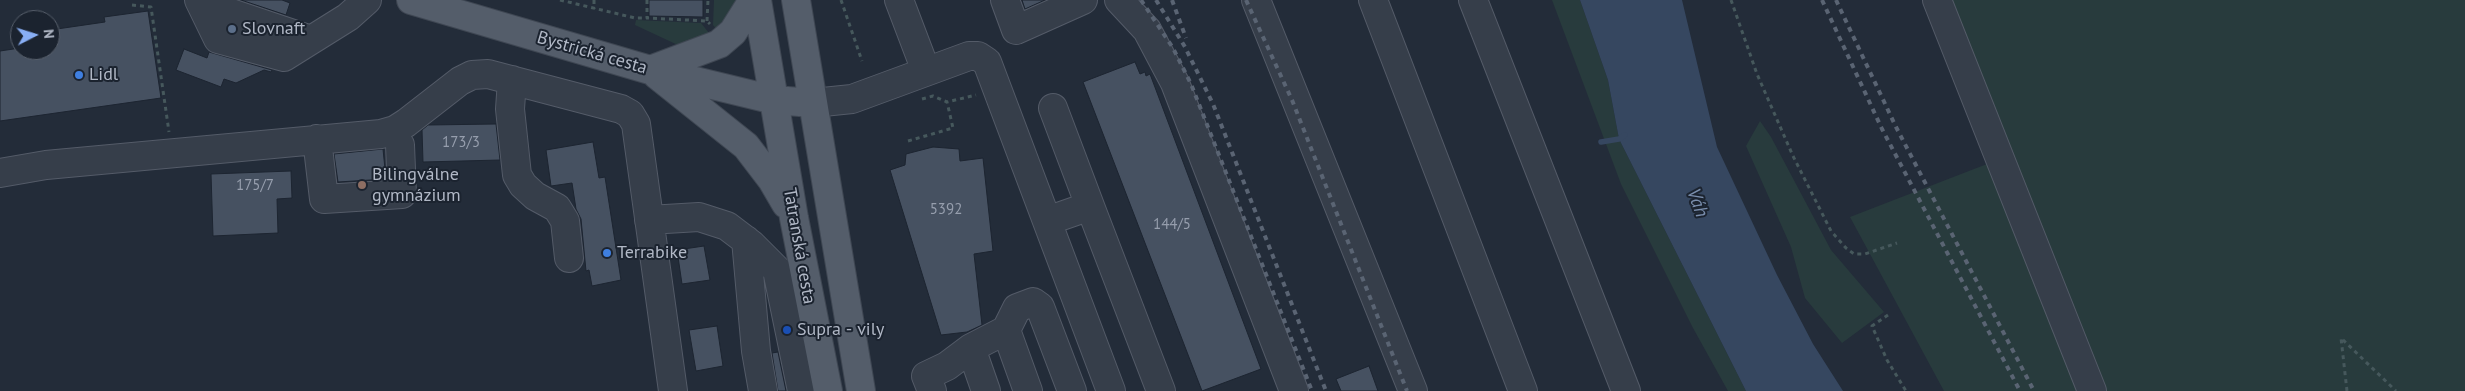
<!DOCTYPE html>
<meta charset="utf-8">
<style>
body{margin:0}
#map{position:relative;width:2465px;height:391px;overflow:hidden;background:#232c39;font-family:"PT Sans",sans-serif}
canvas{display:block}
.north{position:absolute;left:10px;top:10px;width:50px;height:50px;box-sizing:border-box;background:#1b232f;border:1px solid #575f6b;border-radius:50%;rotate:85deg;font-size:14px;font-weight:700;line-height:20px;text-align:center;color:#b1b8c6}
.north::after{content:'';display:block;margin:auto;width:18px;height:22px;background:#88aef4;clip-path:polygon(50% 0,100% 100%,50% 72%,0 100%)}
</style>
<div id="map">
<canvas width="2465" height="391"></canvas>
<div class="north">N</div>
</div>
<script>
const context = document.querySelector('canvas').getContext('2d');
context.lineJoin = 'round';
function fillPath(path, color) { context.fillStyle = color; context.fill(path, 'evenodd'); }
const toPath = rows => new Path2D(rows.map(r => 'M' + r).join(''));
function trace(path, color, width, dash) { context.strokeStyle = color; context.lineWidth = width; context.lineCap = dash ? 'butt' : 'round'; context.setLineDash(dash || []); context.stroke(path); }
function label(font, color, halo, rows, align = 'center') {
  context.font = font + ' "PT Sans",sans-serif'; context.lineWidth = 4; context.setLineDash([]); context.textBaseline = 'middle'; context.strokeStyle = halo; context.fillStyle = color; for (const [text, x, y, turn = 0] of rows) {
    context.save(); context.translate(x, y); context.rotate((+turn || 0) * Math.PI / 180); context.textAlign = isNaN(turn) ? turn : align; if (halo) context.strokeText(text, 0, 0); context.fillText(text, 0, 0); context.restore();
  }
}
const green = toPath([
 [714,0,738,0,720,33,713,25],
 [1552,0,1580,0,1608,80,1619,139,1746,391,1728,391,1693,328,1621,184],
 [1939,0,2465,0,2465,391,1944,391,1850,217,2000,159],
 [636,20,701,23,713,38,680,46,635,25],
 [1760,121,1771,137,1831,250,1884,312,1842,343,1805,298,1791,247,1746,146]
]);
const water = toPath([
 [1580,0,1682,0,1717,147,1777,275,1813,344,1843,391,1746,391,1619,139,1608,80]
]);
const stream = toPath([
 [1601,142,1619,139,1625,135]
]);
const building = toPath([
 [241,0,282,0,290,3,286,15,241,0],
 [649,0,703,0,703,17,649,16,649,0],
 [1022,0,1045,0,1025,9,1022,0],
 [148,11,161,98,0,121,0,51,20,48,20,50,50,50,50,30,105,22,104,17,148,11],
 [184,49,207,58,209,52,272,70,271,72,264,70,236,83,224,79,221,87,176,70,184,49],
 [1135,62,1140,74,1145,72,1146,76,1150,74,1261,369,1202,391,1083,82,1135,62],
 [496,124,500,160,423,162,422,130,428,125,496,124],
 [593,142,599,178,605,177,621,280,592,286,589,270,586,271,581,219,576,209,572,183,551,186,546,150,593,142],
 [933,147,959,149,960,161,983,158,993,251,974,254,982,325,967,332,941,335,890,170,905,165,906,154,933,147],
 [383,149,386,179,338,182,334,154,383,149],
 [291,171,292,198,277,199,278,233,213,236,211,174,291,171],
 [704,246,710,280,682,284,677,250,704,246],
 [717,326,723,366,696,371,689,330,717,326],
 [778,352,786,391,778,391,772,353,778,352],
 [1369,366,1378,391,1341,391,1336,379,1369,366]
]);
const path = toPath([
 [560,0,635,18,647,18],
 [594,0,594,9],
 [647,0,647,18,707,21,710,24],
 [841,0,862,61],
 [1731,0,1757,74,1793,156,1831,231,1846,248,1854,254,1865,254,1897,243],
 [132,5,151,7,169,132],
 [707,21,708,0],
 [922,99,933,96,947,102,976,95],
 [908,141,953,128,947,102],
 [1888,315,1872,326,1887,360,1906,391],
 [2347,391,2341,338,2396,391]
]);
const minor = toPath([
 [199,0,218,39,284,57,348,17,367,0],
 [899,0,926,71],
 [1005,0,1016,30,1083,0],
 [1119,0,1147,30,1175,83,1294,391],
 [1256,0,1413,391],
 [1373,0,1523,391],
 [1473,0,1626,391],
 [1937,0,2092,391],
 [204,9,219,9,311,40],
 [512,80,510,109,517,175,523,185,535,196,557,208,565,221,569,258],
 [813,103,852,99,969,56,978,56,987,62,1111,391],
 [317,139,324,199,402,194,400,145],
 [0,173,46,165,381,134,395,130,406,123,460,81,472,75,488,74,621,109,630,114,636,124,673,391],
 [1090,206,1161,391],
 [649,220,699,217,727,226,752,245,777,270,802,391],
 [1047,221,1090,206,1053,108],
 [746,240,756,351,763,391],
 [1006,330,1028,391],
 [932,391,926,376,947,366,971,348],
 [986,391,971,348,1006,330,1017,308,1033,302,1040,307,1072,391]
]);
const major = toPath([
 [411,0,650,70,774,100,813,103],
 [757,0,794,218,828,391],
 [796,0,861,391],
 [650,70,719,44,733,32,753,0],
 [657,75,746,146,772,180,786,204]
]);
const rail = toPath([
 [1141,0,1173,48,1191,84,1312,391],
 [1156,0,1185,47,1213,104,1326,391],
 [1172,0,1186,38],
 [1246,0,1292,100,1407,391],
 [1822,0,1882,129,2020,391],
 [1836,0,1896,127,2034,391]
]);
const markers = [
 [232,29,5,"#5c6f8a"],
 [79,75,5,"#3f7fe0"],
 [362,185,5,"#8d6e63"],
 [607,253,5,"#3f7fe0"],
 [787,330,5,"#1a4fb4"]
];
const numberNames = [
 ["173/3",461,143],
 ["175/7",255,186],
 ["5392",946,210],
 ["144/5",1172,225]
];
const poiNames = [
 ["Slovnaft",242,29],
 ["Lidl",89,75],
 ["Bilingválne",372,175],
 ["gymnázium",372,196],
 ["Terrabike",617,253],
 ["Supra - vily",797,330]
];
const streetNames = [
 ["Bystrická cesta",592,53,16],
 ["Tatranská cesta",799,246,80]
];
const waterNames = [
 ["Váh",1697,203,70]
];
fillPath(green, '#283b3d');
fillPath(water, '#364760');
trace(stream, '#364760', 5.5);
fillPath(building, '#465161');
trace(building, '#1d2531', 1);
trace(minor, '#545b68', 30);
trace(major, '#3f4753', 30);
trace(path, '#46585c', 3, [4, 4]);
trace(minor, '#363e4a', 28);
trace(major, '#545d6a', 28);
trace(rail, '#5a6473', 4, [5, 5]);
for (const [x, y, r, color] of markers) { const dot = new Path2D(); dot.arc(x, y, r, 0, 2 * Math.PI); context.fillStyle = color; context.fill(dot); trace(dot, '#1b232f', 2); }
label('15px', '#969ead', null, numberNames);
label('18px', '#b1b8c6', '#1b232f', poiNames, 'left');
label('18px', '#b1b8c6', '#1b232f', streetNames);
label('italic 19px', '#7a8ead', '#1b232f', waterNames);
</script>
